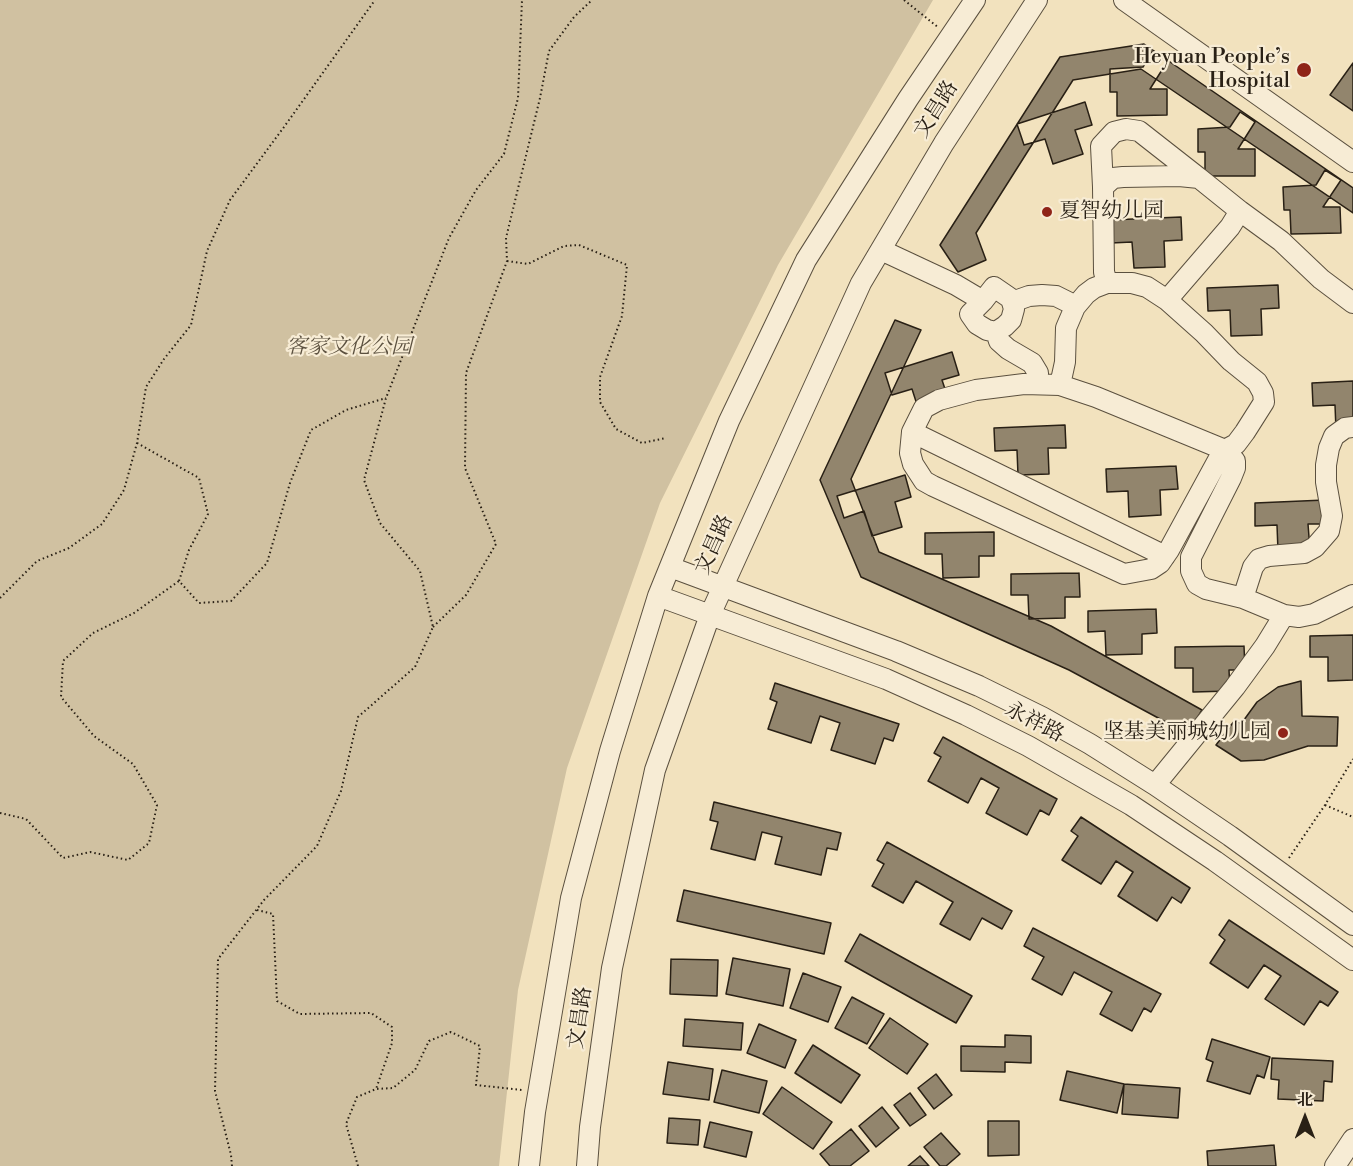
<!DOCTYPE html>
<meta charset="utf-8">
<style>
body{margin:0}
#map{position:relative;width:1353px;height:1166px;overflow:hidden;background:#f2e2be;font-family:"Libre Bodoni","Noto Serif SC",serif}
canvas{display:block}
.north{position:absolute;left:1275px;top:1088px;width:60px;height:60px;-webkit-text-stroke:4px #f7ecd5;paint-order:stroke;rotate:0deg;font-size:16px;font-weight:700;line-height:24px;text-align:center;color:#292015}
.north::after{content:'';display:block;margin:auto;width:21px;height:27px;background:#292015;clip-path:polygon(50% 0,100% 100%,50% 72%,0 100%)}
</style>
<div id="map">
<canvas width="1353" height="1166"></canvas>
<div class="north">北</div>
</div>
<script>
const context = document.querySelector('canvas').getContext('2d');
context.lineJoin = 'round';
function fillPath(path, color) { context.fillStyle = color; context.fill(path, 'evenodd'); }
const toPath = rows => new Path2D(rows.map(r => 'M' + r).join(''));
function trace(path, color, width, dash) { context.strokeStyle = color; context.lineWidth = width; context.lineCap = dash ? 'butt' : 'round'; context.setLineDash(dash || []); context.stroke(path); }
function label(font, color, halo, rows, align = 'center') {
  context.font = font + ' "Libre Bodoni","Noto Serif SC",serif'; context.lineWidth = 4.5; context.setLineDash([]); context.textBaseline = 'middle'; context.strokeStyle = halo; context.fillStyle = color; for (const [text, x, y, turn = 0] of rows) {
    context.save(); context.translate(x, y); context.rotate((+turn || 0) * Math.PI / 180); context.textAlign = isNaN(turn) ? turn : align; if (halo) context.strokeText(text, 0, 0); context.fillText(text, 0, 0); context.restore();
  }
}
const green = toPath([
 [0,0,933,0,778,265,660,503,567,768,518,990,499,1166,0,1166]
]);
const building = toPath([
 [1144,44,1353,188,1353,213,1141,69,1073,80,976,233,986,260,958,272,940,245,1060,57,1144,44],
 [1152,52,1167,62,1150,89,1167,89,1167,115,1117,116,1117,92,1110,92,1110,69,1143,67,1152,52],
 [1353,63,1353,111,1330,95,1353,63],
 [1085,102,1092,125,1075,130,1083,154,1053,164,1045,139,1024,145,1017,124,1085,102],
 [1240,112,1255,122,1238,149,1255,149,1255,176,1205,176,1205,152,1198,152,1198,129,1230,127,1240,112],
 [1325,170,1341,180,1323,207,1340,207,1341,233,1291,234,1290,210,1284,210,1283,187,1316,185,1325,170],
 [1181,217,1182,240,1164,241,1165,267,1134,268,1132,242,1111,243,1110,220,1181,217],
 [1278,285,1279,308,1261,309,1262,335,1231,336,1230,310,1208,311,1207,288,1278,285],
 [895,320,921,330,851,479,879,552,1051,626,1202,710,1188,734,1069,670,861,577,820,480,895,320],
 [952,352,959,375,942,380,950,404,920,414,912,389,892,395,885,373,952,352],
 [1353,381,1353,430,1336,430,1335,405,1313,406,1312,383,1353,381],
 [1065,425,1066,448,1048,448,1049,474,1018,475,1017,450,995,451,994,428,1065,425],
 [1176,466,1178,489,1160,490,1161,515,1129,517,1128,491,1107,492,1106,469,1176,466],
 [905,475,911,497,895,502,902,527,872,536,864,511,844,518,837,496,905,475],
 [1325,500,1326,524,1308,524,1310,550,1278,551,1277,525,1255,526,1255,503,1325,500],
 [994,532,994,556,979,556,979,577,943,578,942,554,925,554,925,533,994,532],
 [1079,573,1080,597,1065,597,1065,618,1029,619,1028,595,1011,595,1011,574,1079,573],
 [1156,609,1157,633,1142,634,1142,654,1106,655,1105,631,1088,632,1088,611,1156,609],
 [1353,635,1353,680,1328,681,1328,657,1310,657,1310,636,1353,635],
 [1244,646,1245,670,1229,670,1230,691,1193,692,1193,668,1175,668,1175,647,1244,646],
 [1301,681,1302,716,1338,717,1337,746,1308,746,1264,760,1241,761,1216,745,1235,720,1241,724,1257,702,1278,687,1301,681],
 [775,683,899,724,893,741,884,738,875,764,831,750,840,723,820,716,811,743,768,729,777,702,770,699,775,683],
 [943,737,1057,799,1049,815,1040,810,1027,835,986,813,999,788,981,778,968,803,928,781,941,757,934,753,943,737],
 [714,802,841,833,837,850,827,848,821,875,775,864,782,837,762,832,755,860,711,849,718,822,710,820,714,802],
 [1081,817,1190,888,1181,903,1172,897,1157,921,1118,896,1133,872,1116,861,1101,884,1062,860,1078,836,1071,831,1081,817],
 [887,842,1012,911,1002,929,982,918,970,940,940,924,953,902,916,881,903,903,872,886,884,864,877,860,887,842],
 [684,890,831,923,824,954,677,921,684,890],
 [1229,920,1338,992,1328,1006,1320,1001,1304,1025,1265,999,1281,976,1264,965,1248,988,1210,963,1225,940,1219,935,1229,920],
 [1033,928,1161,994,1151,1012,1144,1008,1132,1031,1100,1014,1112,992,1074,972,1062,995,1032,979,1044,957,1024,946,1033,928],
 [860,934,972,996,956,1023,845,961,860,934],
 [733,958,790,969,783,1006,726,994,733,958],
 [671,959,718,960,717,996,670,994,671,959],
 [803,973,841,987,828,1022,790,1008,803,973],
 [852,997,884,1014,867,1044,835,1028,852,997],
 [890,1018,928,1044,907,1074,869,1048,890,1018],
 [685,1019,743,1023,741,1050,683,1046,685,1019],
 [759,1024,796,1040,785,1068,747,1053,759,1024],
 [1005,1035,1031,1036,1031,1063,1005,1062,1005,1072,961,1071,961,1046,1005,1047,1005,1035],
 [1212,1039,1270,1057,1264,1078,1257,1075,1250,1094,1207,1081,1213,1062,1206,1059,1212,1039],
 [813,1045,860,1075,841,1103,795,1073,813,1045],
 [1272,1058,1333,1061,1332,1082,1324,1081,1323,1101,1278,1099,1279,1080,1271,1079,1272,1058],
 [668,1062,713,1069,709,1100,663,1094,668,1062],
 [722,1070,767,1081,759,1113,714,1102,722,1070],
 [1067,1071,1124,1084,1117,1113,1060,1100,1067,1071],
 [936,1074,952,1095,934,1109,918,1088,936,1074],
 [1124,1084,1180,1088,1178,1118,1122,1114,1124,1084],
 [782,1087,832,1122,813,1149,763,1114,782,1087],
 [910,1093,926,1115,910,1126,894,1105,910,1093],
 [882,1107,899,1128,876,1147,859,1126,882,1107],
 [669,1118,700,1120,698,1145,667,1143,669,1118],
 [988,1121,1019,1121,1019,1155,988,1156,988,1121],
 [710,1122,752,1132,746,1157,704,1147,710,1122],
 [851,1129,869,1151,850,1166,830,1166,820,1154,851,1129],
 [941,1133,960,1154,946,1166,940,1166,924,1147,941,1133],
 [1274,1145,1276,1166,1208,1166,1207,1151,1274,1145],
 [920,1156,929,1166,908,1166,920,1156]
]);
const path = toPath([
 [904,0,939,28],
 [507,261,528,264,564,246,579,245,627,265,622,316,600,377,600,402,616,429,642,443,666,438],
 [137,443,199,478,208,514,189,550,179,581,199,603,231,601,267,563,290,483,311,430,346,410,386,398],
 [0,598,37,561,69,548,102,524,124,490,137,443,146,387,164,359,191,325,207,251,230,200,284,127,375,0],
 [433,627,466,595,496,544,465,468,466,373,507,261,506,238,540,98,549,51,574,17,592,0],
 [1325,805,1353,817],
 [0,813,26,819,63,858,90,852,128,860,149,843,157,805,133,764,94,736,61,697,63,661,93,633,134,613,179,581],
 [1289,858,1325,805,1353,759],
 [257,910,273,914,277,1001,300,1014,371,1013,392,1027,392,1043,376,1089],
 [232,1166,231,1155,215,1091,218,959,264,900,317,846,341,791,358,717,415,667,433,627,420,571,380,523,364,480,386,398,449,238,476,190,504,154,518,98,522,0],
 [358,1166,346,1124,357,1097,376,1089,393,1088,415,1070,429,1041,451,1032,480,1046,476,1085,522,1090]
]);
const minor = toPath([
 [1124,0,1353,162],
 [1103,187,1101,146,1114,132,1126,129,1139,131,1199,178],
 [1240,211,1281,241,1321,279,1353,303],
 [881,250,956,285,983,301],
 [1107,283,1104,272,1103,187,1113,178,1123,177,1179,176,1199,178,1240,211,1230,227,1167,300],
 [994,287,1010,298,1012,302,1014,309,1011,320,1005,326,996,332,987,330,977,324,970,314,983,301,994,287],
 [1012,302,1029,296,1042,295,1056,296,1068,302,1075,307],
 [996,332,999,341,1008,349,1032,363,1038,373,1037,384],
 [1060,385,1065,362,1066,328,1075,307,1086,294,1094,288,1107,283,1132,283,1147,287,1167,300,1204,333,1231,361,1257,382,1263,393,1264,402,1245,432,1236,444,1225,450,1218,460,1169,550,1160,563,1151,569,1124,574,933,486,924,481,913,464,910,453,912,432,924,408,939,400,976,390,1024,384,1060,385,1096,397,1225,450,1235,461,1235,468,1231,478,1191,557,1191,571,1197,584,1206,589,1243,598,1253,567,1259,559,1269,556,1304,553,1315,547,1329,531,1332,516,1326,482,1326,465,1329,448,1334,436,1345,428,1353,427],
 [912,432,1165,556],
 [670,567,896,651,979,686,1042,717,1090,744,1155,785,1230,836,1353,925],
 [658,596,886,679,966,715,1028,746,1131,805,1215,861,1353,960],
 [1243,598,1284,615,1299,617,1314,614,1353,595],
 [1155,785,1235,687,1265,646,1284,615],
 [529,1166,535,1112,571,898,610,751,658,596,729,421,806,260,908,99,975,0],
 [587,1166,590,1127,612,968,655,770,710,615,861,283,944,143,1037,0],
 [1335,1166,1353,1139]
]);
const markers = [
 [1304,70,8,"#8f2418"],
 [1047,212,6,"#8f2418"],
 [1283,733,6,"#8f2418"]
];
const poiNames = [
 ["Heyuan People’s",1290,58],
 ["Hospital",1290,82],
 ["夏智幼儿园",1059,212,"left"],
 ["坚基美丽城幼儿园",1271,733]
];
const streetNames = [
 ["文昌路",937,110,-58],
 ["文昌路",715,545,-66],
 ["永祥路",1034,723,27],
 ["文昌路",581,1018,-82]
];
const parkNames = [
 ["客家文化公园",349,348]
];
fillPath(green, '#d0c1a1');
fillPath(building, '#92856d');
trace(building, '#292015', 1.5);
trace(minor, '#5b503f', 22);
trace(path, '#292015', 2, [1.5, 3]);
trace(minor, '#f7ecd5', 20);
for (const [x, y, r, color] of markers) { const dot = new Path2D(); dot.arc(x, y, r, 0, 2 * Math.PI); context.fillStyle = color; context.fill(dot); trace(dot, '#f7ecd5', 2); }
label('21px', '#292015', '#f7ecd5', poiNames, 'right');
label('21px', '#292015', '#f7ecd5', streetNames);
label('italic 21px', '#5b503f', '#f7ecd5', parkNames);
</script>
